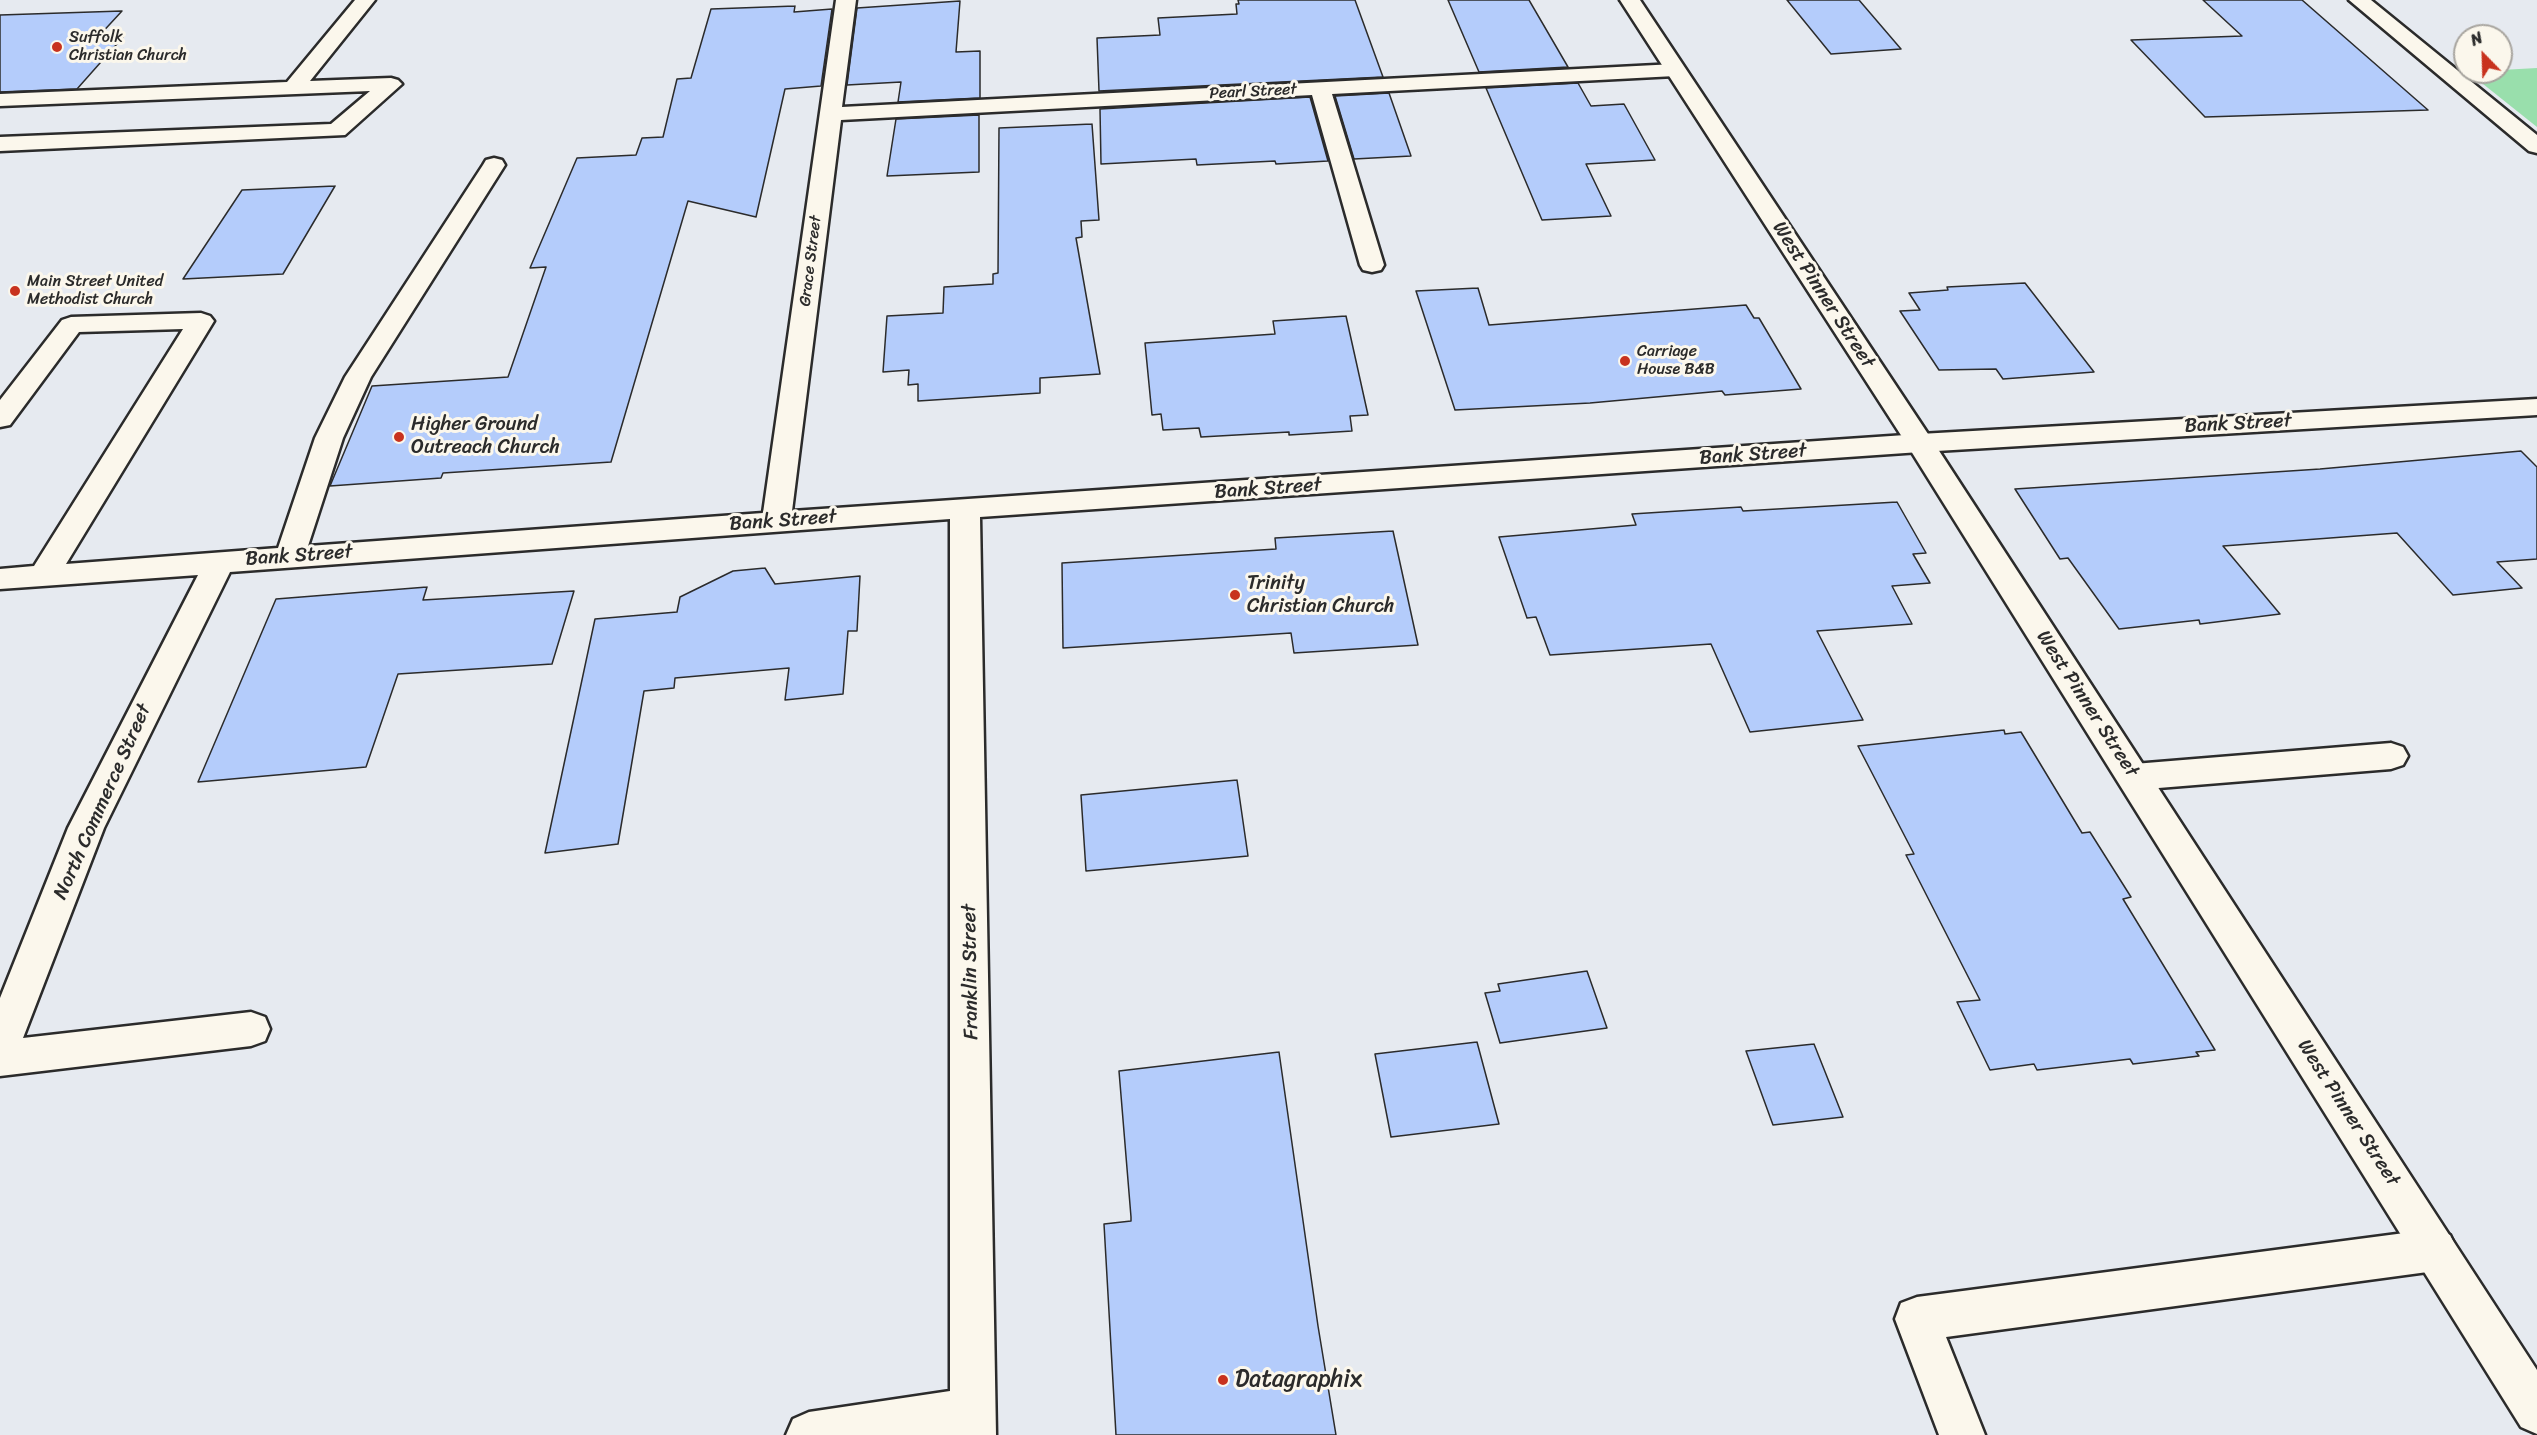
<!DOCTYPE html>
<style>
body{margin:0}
#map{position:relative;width:2537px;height:1435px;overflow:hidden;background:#e6eaf0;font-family:Sriracha,sans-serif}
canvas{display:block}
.north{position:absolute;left:2453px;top:24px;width:60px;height:60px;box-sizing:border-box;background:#fbf7ec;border:2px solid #a8a59f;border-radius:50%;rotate:337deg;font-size:16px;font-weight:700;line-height:24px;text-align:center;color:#2b2b2b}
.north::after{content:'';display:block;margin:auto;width:21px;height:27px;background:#c8321e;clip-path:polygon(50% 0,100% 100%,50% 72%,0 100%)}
</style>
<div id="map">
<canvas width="2537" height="1435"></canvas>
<div class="north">N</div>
</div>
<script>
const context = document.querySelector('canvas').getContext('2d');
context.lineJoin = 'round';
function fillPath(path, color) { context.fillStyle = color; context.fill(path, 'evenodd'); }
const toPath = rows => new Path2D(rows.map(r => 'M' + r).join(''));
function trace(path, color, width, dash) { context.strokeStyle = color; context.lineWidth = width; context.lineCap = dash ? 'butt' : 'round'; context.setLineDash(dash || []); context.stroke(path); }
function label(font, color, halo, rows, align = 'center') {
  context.font = font + ' Sriracha,sans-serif'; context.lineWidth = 6; context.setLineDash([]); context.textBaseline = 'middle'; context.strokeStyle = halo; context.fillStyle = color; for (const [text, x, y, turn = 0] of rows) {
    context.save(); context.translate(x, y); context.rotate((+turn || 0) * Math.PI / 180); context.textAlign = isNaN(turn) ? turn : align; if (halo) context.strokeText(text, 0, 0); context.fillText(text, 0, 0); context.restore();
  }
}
const green = toPath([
 [2537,68,2537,127,2468,72,2501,72,2501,70]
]);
const building = toPath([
 [1238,0,1355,0,1383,77,1099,91,1097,38,1160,35,1158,18,1237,14,1236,4,1239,4,1238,0],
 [1448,0,1529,0,1568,67,1479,72,1448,0],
 [1787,0,1859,0,1901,49,1831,54,1787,0],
 [2203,0,2302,0,2428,110,2205,117,2131,40,2242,36,2203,0],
 [960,1,956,52,980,51,980,98,898,102,901,82,847,85,857,8,960,1],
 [795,6,794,12,832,9,821,86,785,89,756,217,688,201,611,462,443,473,441,478,330,486,372,386,508,377,546,267,530,268,577,158,636,155,642,138,663,137,677,79,691,78,711,9,795,6],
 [122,11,98,37,124,36,77,89,0,92,0,15,122,11],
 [1578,83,1591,106,1624,104,1655,160,1586,164,1611,216,1542,220,1486,88,1578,83],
 [1389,93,1411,156,1354,159,1335,96,1389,93],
 [1310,97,1328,161,1276,164,1275,161,1197,165,1196,159,1101,164,1100,109,1310,97],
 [979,115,979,172,887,176,896,119,979,115],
 [1092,124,1099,220,1081,221,1082,237,1076,238,1100,374,1040,378,1040,393,918,401,918,384,908,385,909,370,883,372,887,316,943,313,944,287,993,284,993,274,998,273,999,128,1092,124],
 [335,186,283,274,183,279,242,190,335,186],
 [2025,283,2094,372,2003,379,1996,369,1939,370,1900,311,1920,310,1909,293,1948,290,1947,287,2025,283],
 [1478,288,1489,325,1746,305,1754,318,1759,318,1801,389,1725,395,1722,391,1590,403,1455,410,1416,291,1478,288],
 [1346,316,1368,415,1350,416,1352,431,1289,435,1289,432,1201,437,1199,428,1163,430,1161,414,1152,415,1145,343,1275,334,1273,321,1346,316],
 [2521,451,2537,467,2537,559,2497,562,2522,588,2453,595,2397,533,2223,546,2280,614,2200,624,2199,620,2119,629,2068,558,2060,559,2015,489,2320,469,2521,451],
 [1897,502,1926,553,1913,554,1930,583,1892,586,1912,624,1817,631,1863,720,1750,732,1711,644,1550,655,1536,617,1527,618,1499,537,1636,525,1632,514,1741,507,1743,511,1897,502],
 [1393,531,1418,645,1294,653,1291,633,1063,648,1062,563,1276,549,1275,538,1393,531],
 [765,568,775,584,860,576,857,631,848,631,843,694,785,700,789,668,675,678,674,688,644,691,618,844,545,853,595,619,677,612,680,597,733,571,765,568],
 [427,587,423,600,574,591,552,664,398,674,366,767,198,782,276,599,427,587],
 [2004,730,2005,734,2021,732,2082,833,2090,832,2131,897,2123,899,2215,1050,2196,1052,2199,1056,2133,1064,2130,1059,2037,1070,2034,1064,1990,1070,1957,1002,1980,1000,1906,855,1914,854,1858,746,2004,730],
 [1237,780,1248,856,1086,871,1081,795,1237,780],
 [1587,971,1607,1028,1500,1043,1485,993,1500,991,1498,984,1587,971],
 [1477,1042,1499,1124,1391,1137,1375,1054,1477,1042],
 [1814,1044,1843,1117,1773,1125,1746,1051,1814,1044],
 [1279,1052,1318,1326,1336,1435,1116,1435,1104,1224,1131,1221,1131,1217,1119,1071,1279,1052]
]);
const minor = toPath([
 [355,0,375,0,310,81,391,78,398,80,402,84,345,135,0,151,0,137,331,124,370,91,0,106,0,94,287,82,355,0],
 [836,0,856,0,842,107,1675,64,1682,66,1685,70,1682,74,1675,76,1332,94,1384,265,1381,270,1372,272,1363,270,1360,265,1312,95,841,120,792,511,1920,434,2537,399,2537,415,1920,452,980,517,996,1435,786,1435,793,1419,809,1412,950,1391,950,519,230,572,104,828,23,1038,251,1012,265,1017,270,1029,265,1041,251,1046,0,1076,0,998,68,828,198,575,0,589,0,569,34,566,183,329,79,332,10,425,0,427,0,400,62,320,71,317,201,313,210,316,214,321,66,564,278,548,315,438,345,377,483,165,486,160,494,158,502,160,505,165,371,377,343,438,308,546,763,513,836,0],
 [2349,0,2371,0,2537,135,2537,153,2529,151,2349,0],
 [2391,743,2403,747,2408,756,2403,765,2391,769,2134,790,2122,786,2117,777,2122,768,2134,764,2391,743],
 [2435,1229,2450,1235,2457,1250,2450,1265,2435,1271,1946,1337,1985,1435,1939,1435,1895,1319,1901,1303,1917,1297,2435,1229]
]);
const major = toPath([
 [1620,0,1640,0,1934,443,2537,1370,2537,1434,2521,1427,1906,443,1620,0]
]);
const markers = [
 [57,47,6,"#c8321e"],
 [15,291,6,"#c8321e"],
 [1625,361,6,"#c8321e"],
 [399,437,6,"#c8321e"],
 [1235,595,6,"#c8321e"],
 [1223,1380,6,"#c8321e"]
];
const farPoinames = [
 ["Suffolk",69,38],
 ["Christian Church",69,56],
 ["Main Street United",27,282],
 ["Methodist Church",27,300],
 ["Carriage",1637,352],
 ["House B&B",1637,370]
];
const farStreetnames = [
 ["Pearl Street",1253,92,-3],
 ["Grace Street",811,261,-83]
];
const streetNames = [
 ["West Pinner Street",1823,295,57],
 ["Bank Street",2238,424,-3],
 ["Bank Street",1753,455,-4],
 ["Bank Street",1268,489,-4],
 ["Bank Street",783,521,-4],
 ["Bank Street",299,556,-4],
 ["West Pinner Street",2087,704,57],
 ["North Commerce Street",103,802,-66],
 ["Franklin Street",971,972,-91],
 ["West Pinner Street",2348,1113,57]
];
const poiNames = [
 ["Higher Ground",411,425],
 ["Outreach Church",411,448],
 ["Trinity",1247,584],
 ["Christian Church",1247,607]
];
const nearPoinames = [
 ["Datagraphix",1235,1380]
];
fillPath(green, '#99dfac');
fillPath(building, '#b4ccfb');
trace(building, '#2b2b2b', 1.5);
trace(minor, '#2b2b2b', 5);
trace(major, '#2b2b2b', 5);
fillPath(minor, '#fbf7ec');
fillPath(major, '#fbf7ec');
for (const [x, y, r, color] of markers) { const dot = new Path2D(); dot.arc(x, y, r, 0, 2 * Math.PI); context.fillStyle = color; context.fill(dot); trace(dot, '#fbf7ec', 2); }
label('16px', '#2b2b2b', '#fbf7ec', farPoinames, 'left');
label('16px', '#2b2b2b', '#fbf7ec', farStreetnames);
label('20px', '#2b2b2b', '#fbf7ec', streetNames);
label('20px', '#2b2b2b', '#fbf7ec', poiNames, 'left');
label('24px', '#2b2b2b', '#fbf7ec', nearPoinames, 'left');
</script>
